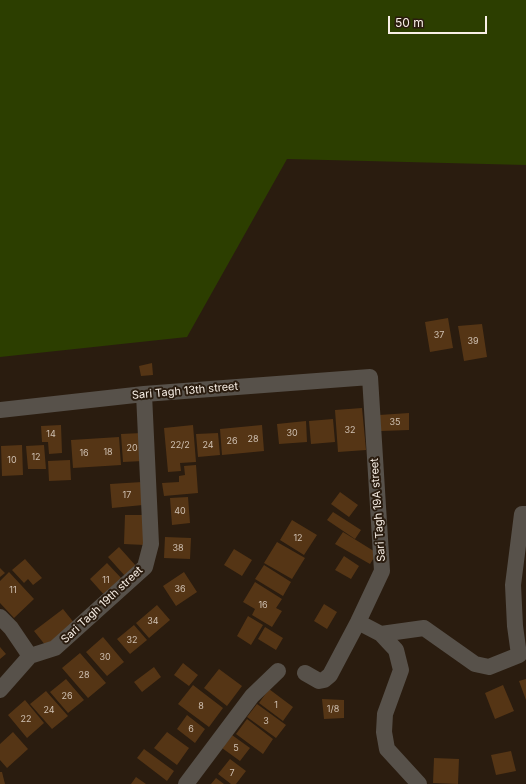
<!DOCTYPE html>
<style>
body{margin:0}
#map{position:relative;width:526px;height:784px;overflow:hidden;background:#2a1c0f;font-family:Inter,sans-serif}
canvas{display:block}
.scale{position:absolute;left:388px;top:16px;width:99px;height:18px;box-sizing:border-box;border:2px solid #f8efe6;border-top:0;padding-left:5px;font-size:12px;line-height:14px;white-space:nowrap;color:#f8efe6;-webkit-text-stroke:3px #2a1c0f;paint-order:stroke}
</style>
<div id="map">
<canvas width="526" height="784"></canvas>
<div class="scale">50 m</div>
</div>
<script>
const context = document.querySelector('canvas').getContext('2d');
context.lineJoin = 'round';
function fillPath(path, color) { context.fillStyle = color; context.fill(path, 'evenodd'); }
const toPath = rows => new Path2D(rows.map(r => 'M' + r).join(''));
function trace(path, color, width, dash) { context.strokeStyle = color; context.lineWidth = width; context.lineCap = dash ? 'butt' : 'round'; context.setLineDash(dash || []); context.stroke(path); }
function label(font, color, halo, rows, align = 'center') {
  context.font = font + ' Inter,sans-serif'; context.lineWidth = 4; context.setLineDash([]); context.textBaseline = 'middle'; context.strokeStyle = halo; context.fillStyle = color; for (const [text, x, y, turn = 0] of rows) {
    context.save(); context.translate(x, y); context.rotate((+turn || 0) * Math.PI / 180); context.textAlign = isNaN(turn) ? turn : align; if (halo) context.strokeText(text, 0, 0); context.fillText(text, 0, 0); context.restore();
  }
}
const green = toPath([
 [0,0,526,0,526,165,287,159,187,337,0,357]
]);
const building = toPath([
 [448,318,453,348,430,352,425,322],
 [482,324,487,357,464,361,458,326],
 [152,363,153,375,141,376,139,366],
 [362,408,366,450,338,452,335,410],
 [409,413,409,430,381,431,379,415],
 [333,419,335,442,311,444,309,421],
 [306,421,307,442,279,444,277,424],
 [61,425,62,453,49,454,48,442,42,442,41,426],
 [193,425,196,462,180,463,181,471,168,472,164,428],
 [262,425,264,451,222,455,220,429],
 [142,433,143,461,123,462,121,434],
 [218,433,220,455,198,457,196,434],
 [119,437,121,465,73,468,71,440],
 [22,445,23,475,2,476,1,446],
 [44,445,46,469,28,469,26,446],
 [70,460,71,480,49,481,48,461],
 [196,465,198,493,164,496,162,483,179,482,179,476,185,475,184,466],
 [142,482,143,505,112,508,110,484],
 [340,492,358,505,349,517,331,504],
 [188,497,190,523,172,525,170,498],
 [333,512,361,530,355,539,327,520],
 [125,515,146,515,145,545,124,544],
 [292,520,317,535,304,555,280,540],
 [343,532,377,553,370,564,335,544],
 [165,537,191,538,190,559,164,558],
 [277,542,305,558,292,579,264,563],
 [119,547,136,566,125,576,108,557],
 [234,549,252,560,242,576,224,565],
 [344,556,359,566,351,579,335,570],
 [25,559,42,578,33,585,28,579,24,583,12,570],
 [107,563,123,580,106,597,90,579],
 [264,565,291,582,283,596,255,579],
 [0,568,5,573,0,577],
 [9,572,34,599,14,618,0,603,0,581],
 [184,572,197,592,176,606,163,586],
 [255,582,282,599,276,608,282,611,272,627,252,615,255,609,243,602],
 [324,604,337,612,327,629,314,621],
 [157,605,170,620,149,638,136,623],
 [63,609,75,624,46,646,34,631],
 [248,616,263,625,251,645,237,636],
 [134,625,147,640,130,654,117,639],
 [265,627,283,638,276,650,258,639],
 [103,637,124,662,107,676,86,652],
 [0,647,6,654,0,659],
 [80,653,106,683,88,698,62,668],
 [183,663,198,675,189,686,174,675],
 [154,667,161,677,142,692,134,682],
 [219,669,242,686,227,706,204,688],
 [66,679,84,700,68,713,50,692],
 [526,679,526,700,519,681],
 [193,685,223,708,209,727,178,704],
 [503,685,514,711,495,719,485,693],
 [269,689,293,707,283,721,259,703],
 [46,691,68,716,52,729,30,704],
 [322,699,344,700,344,718,324,719],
 [25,700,44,723,27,738,8,715],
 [257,704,286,725,276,738,247,717],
 [187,715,205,729,195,743,177,729],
 [247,719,273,739,263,754,236,734],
 [13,732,28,749,7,768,0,760,0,744],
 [167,732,189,748,177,765,154,748],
 [232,735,250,748,240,761,222,748],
 [144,749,174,771,167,781,137,758],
 [511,751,516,771,496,775,491,755],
 [434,758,459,759,458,784,433,783],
 [230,759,246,771,236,784,231,784,218,774],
 [0,772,2,772,5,784,0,784],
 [136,777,146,784,131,784],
 [216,778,224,784,211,784]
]);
const minor = toPath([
 [0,410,144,394,370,377,382,571,358,622,330,675,324,680,319,681,305,673],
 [0,617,11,628,30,656],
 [358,622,381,634,396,650,401,670,385,714,384,732,387,749,419,784],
 [381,634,424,628,475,664,489,667,519,655,515,626,513,585,522,514,526,514],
 [0,690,30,656,55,648,145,567,151,544,144,394],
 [186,784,252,696,278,671]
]);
const numberNames = [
 ["37",439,335],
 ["39",473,341],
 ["35",395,422],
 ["32",350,430],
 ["30",292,433],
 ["14",51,434],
 ["28",253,439],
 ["26",232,441],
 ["22/2",180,445],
 ["24",208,445],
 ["20",132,448],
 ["18",108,452],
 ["16",84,453],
 ["12",36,457],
 ["10",12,460],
 ["17",127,495],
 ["40",180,511],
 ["12",298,538],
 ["38",178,548],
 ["11",106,580],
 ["36",180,589],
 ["11",13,590],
 ["16",263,605],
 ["34",153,621],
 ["32",132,640],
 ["30",105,657],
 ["28",84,675],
 ["26",67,696],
 ["1",276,705],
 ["8",201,706],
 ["1/8",333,709],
 ["24",49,710],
 ["22",26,719],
 ["3",266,721],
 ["6",191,729],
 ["5",236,748],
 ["7",232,773]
];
const streetNames = [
 ["Sari Tagh 13th street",185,391,-5],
 ["Sari Tagh 19A street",378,510,-94],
 ["Sari Tagh 19th street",102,605,-43]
];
fillPath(green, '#2c3e00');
fillPath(building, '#553515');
trace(minor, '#57514a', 16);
label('9px', '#cfc0b2', null, numberNames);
label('11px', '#f8efe6', '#2a1c0f', streetNames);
</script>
